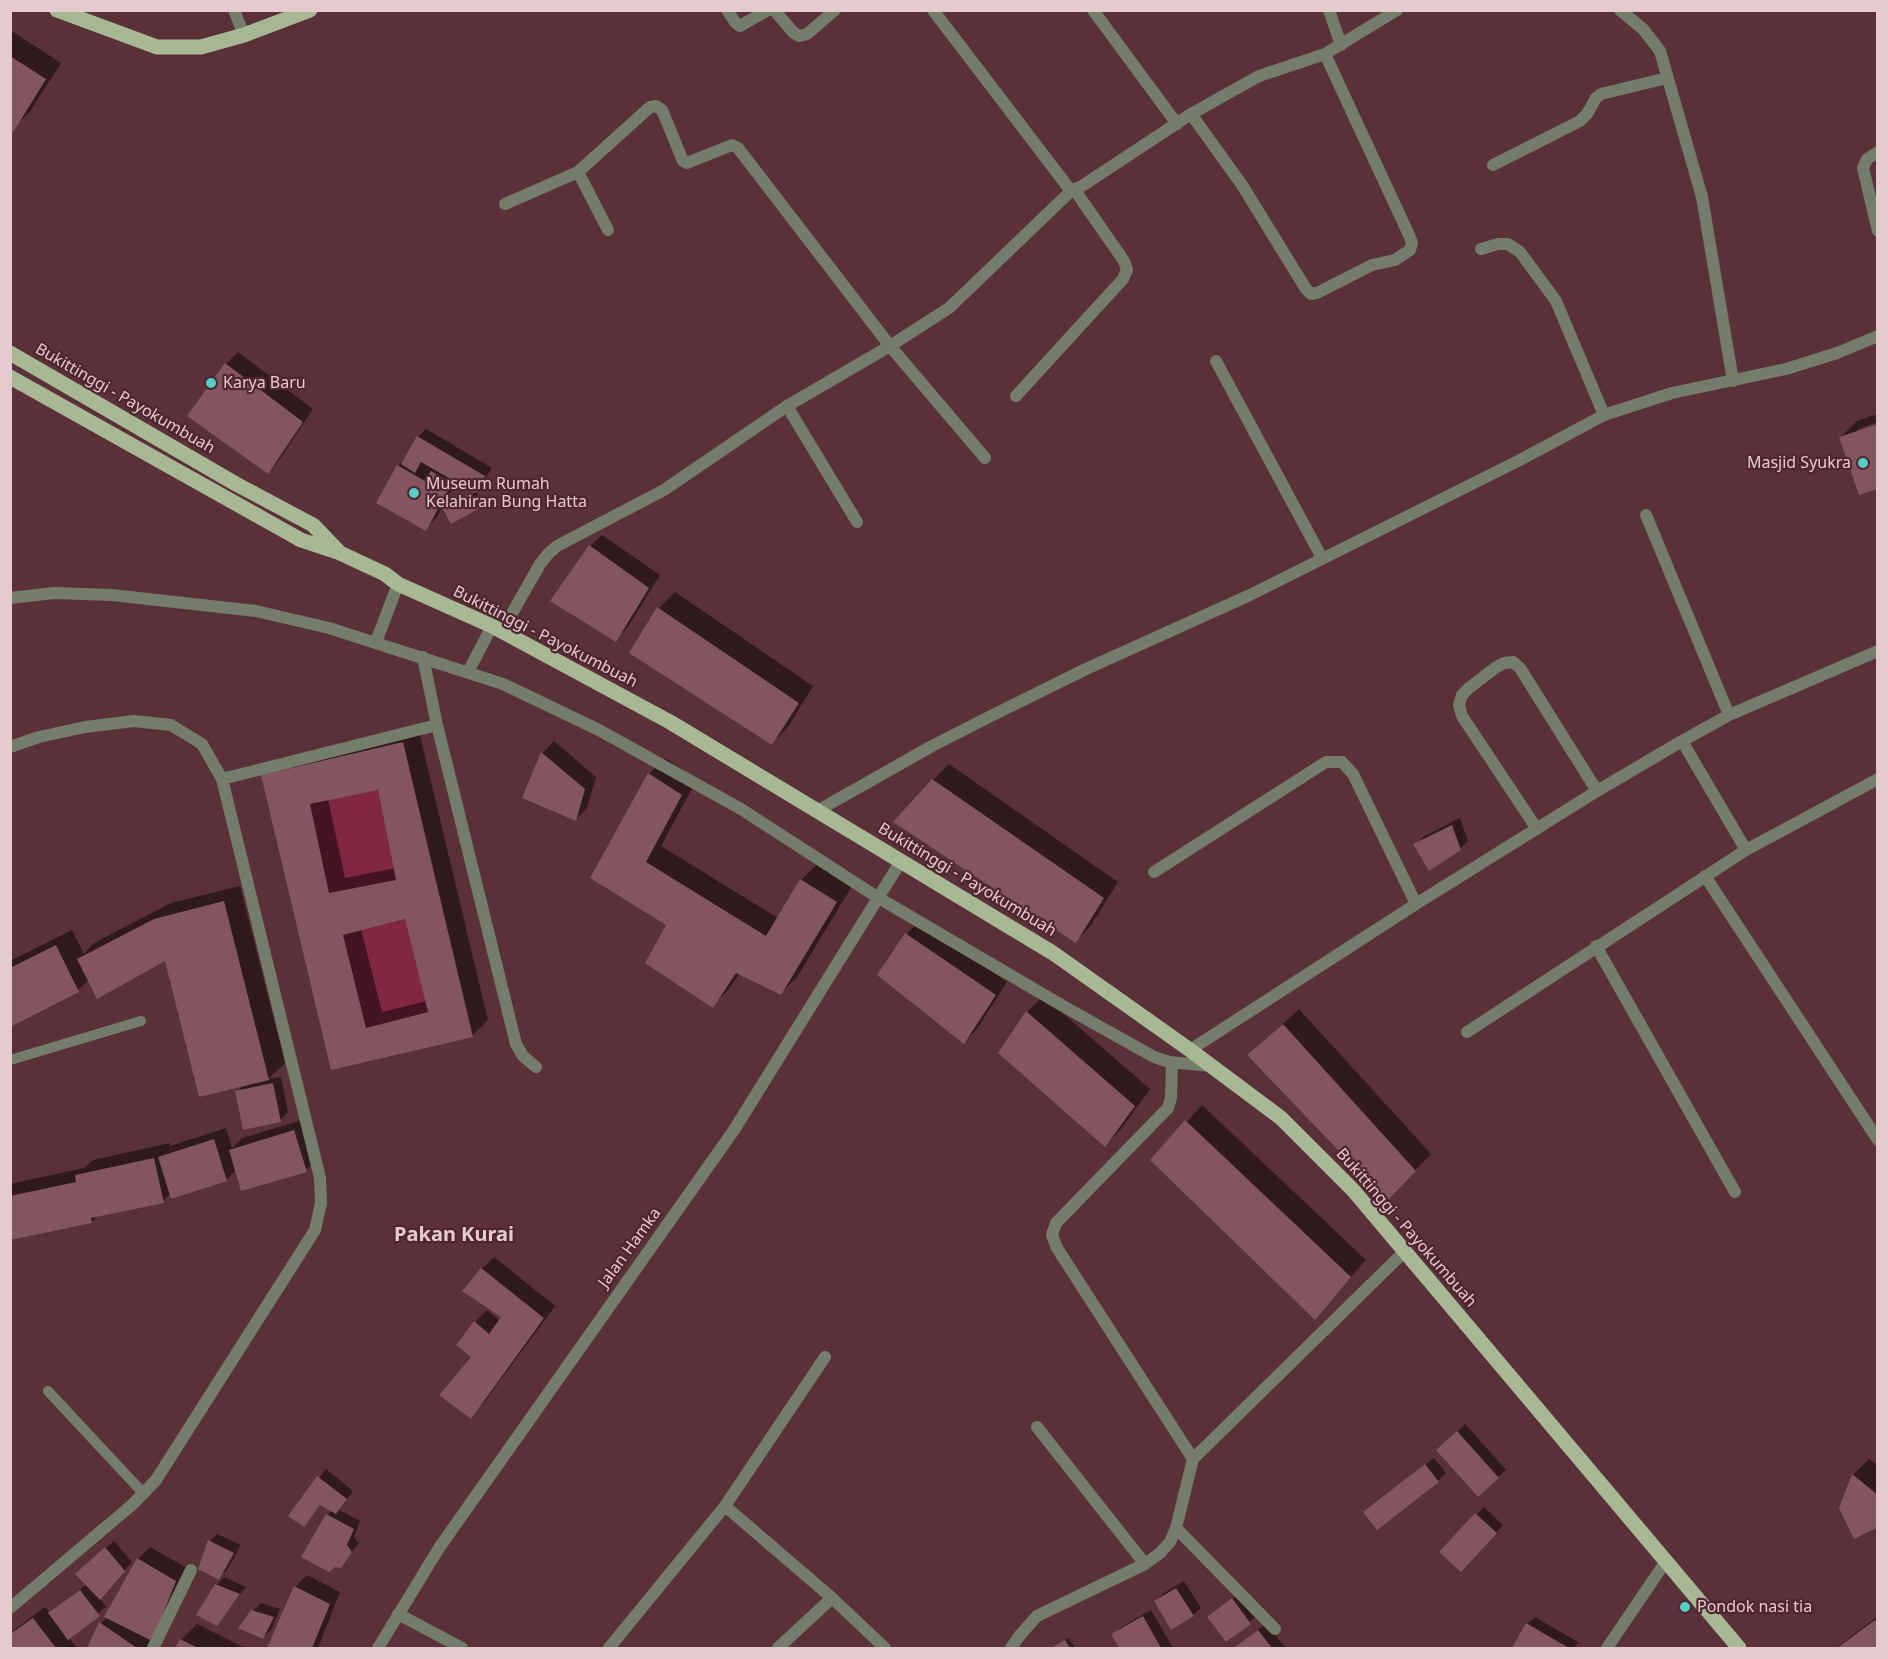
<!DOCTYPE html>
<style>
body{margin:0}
#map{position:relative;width:1888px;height:1659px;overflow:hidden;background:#5a3139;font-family:"Noto Sans",sans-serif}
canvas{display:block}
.frame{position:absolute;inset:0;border:12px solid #e5cacf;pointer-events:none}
</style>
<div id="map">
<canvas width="1888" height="1659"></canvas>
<div class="frame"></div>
</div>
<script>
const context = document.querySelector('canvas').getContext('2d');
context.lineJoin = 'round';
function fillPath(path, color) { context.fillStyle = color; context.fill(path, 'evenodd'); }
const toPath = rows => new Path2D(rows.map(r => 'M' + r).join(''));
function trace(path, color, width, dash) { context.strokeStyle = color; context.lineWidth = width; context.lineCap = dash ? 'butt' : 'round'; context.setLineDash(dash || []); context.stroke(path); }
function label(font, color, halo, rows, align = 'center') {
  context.font = font + ' "Noto Sans",sans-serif'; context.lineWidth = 4.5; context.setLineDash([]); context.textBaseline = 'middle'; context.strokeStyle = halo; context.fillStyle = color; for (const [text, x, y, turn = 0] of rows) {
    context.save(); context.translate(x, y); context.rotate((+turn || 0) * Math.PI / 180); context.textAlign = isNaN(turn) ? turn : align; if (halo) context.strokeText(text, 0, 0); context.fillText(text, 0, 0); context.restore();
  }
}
const green = toPath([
 [378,790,396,880,329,893,310,804],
 [405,919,428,1012,366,1028,343,935]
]);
const shadow = toPath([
 [10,30,61,63,29,113,10,130],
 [238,352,313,409,279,460,268,472,226,364],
 [1878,414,1878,422,1858,429,1858,432,1841,437,1857,421],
 [426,429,492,468,478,489,457,481,437,517,425,529,398,466,406,458,418,437],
 [476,492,482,503,452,522,447,508],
 [602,535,660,575,627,628,615,640,590,546],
 [675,592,813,686,788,727,772,743,631,653,659,608],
 [418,727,488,1020,472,1036,332,1068,263,775],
 [379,788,396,868,345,878,328,799],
 [406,918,427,1001,382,1012,361,929],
 [554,741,596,777,587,808,575,820,524,798,543,753],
 [665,758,697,779,661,846,778,918,801,880,817,864,852,886,797,977,781,993,740,973,728,990,712,1006,668,924,592,877,649,774],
 [949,764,1118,882,1091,925,1076,941,933,780],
 [1460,818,1468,841,1460,849,1415,845,1423,837],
 [240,886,285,1063,268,1079,281,1077,288,1112,280,1120,237,1092,244,1085,166,959,89,980,78,990,10,1025,10,961,72,930,84,954,94,943,171,903],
 [918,922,1007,982,976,1030,964,1042,907,934],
 [1043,996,1150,1089,1121,1129,1105,1145,1000,1053,1027,1012],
 [1299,1009,1431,1154,1387,1199,1249,1055],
 [1202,1105,1366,1260,1315,1317,1152,1160],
 [306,1119,318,1158,306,1170,236,1170,226,1180,171,1193,163,1201,98,1215,92,1222,10,1239,10,1184,84,1168,93,1160,170,1143,170,1146,226,1128,232,1148,242,1138],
 [494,1257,555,1306,482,1405,470,1417,475,1322,487,1310,500,1321,503,1316,482,1269],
 [1465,1424,1506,1470,1498,1477,1446,1442],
 [1434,1458,1446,1473,1438,1481,1365,1512],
 [1869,1459,1878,1466,1878,1526,1853,1475],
 [326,1469,353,1491,339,1510,360,1521,354,1537,359,1543,340,1567,327,1515,332,1510,321,1504,304,1525,290,1515],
 [1484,1507,1503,1525,1468,1563,1441,1552],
 [217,1534,241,1545,227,1570,219,1578,210,1541],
 [114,1541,132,1562,100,1598,106,1607,68,1637,77,1648,10,1648,10,1633,45,1607,50,1613,87,1584,85,1566],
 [150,1547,187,1568,154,1648,88,1648,101,1623,107,1617,138,1559],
 [307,1575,340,1592,318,1648,269,1648,295,1587],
 [224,1577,246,1587,217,1624,216,1585],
 [1184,1581,1201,1608,1193,1615,1156,1601,1164,1593],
 [1241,1592,1258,1615,1226,1640,1209,1617],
 [261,1603,280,1609,271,1630,263,1637,253,1611],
 [1151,1610,1173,1648,1121,1648,1113,1635,1121,1627],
 [1878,1616,1878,1648,1836,1648],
 [1535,1617,1578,1642,1574,1648,1513,1648,1527,1624],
 [197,1624,245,1648,177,1648,181,1640],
 [1266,1624,1286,1648,1236,1648,1242,1642],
 [1069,1638,1075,1648,1051,1648]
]);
const building = toPath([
 [10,56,46,79,14,131,10,132],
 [225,363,303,422,268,474,187,416],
 [1878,424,1878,489,1859,495,1839,437],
 [417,436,485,476,475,493,421,462,415,473,401,464],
 [397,465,425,481,431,471,452,483,426,531,376,503],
 [471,493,480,508,451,524,443,509],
 [589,545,649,588,616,642,550,601],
 [657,607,799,703,772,745,629,653],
 [403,742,473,1037,331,1070,261,775],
 [378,790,396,880,329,893,310,804],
 [405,919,428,1012,366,1028,343,935],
 [541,752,585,789,576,821,522,798],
 [648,773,682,795,646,862,766,936,800,879,837,902,781,995,736,973,713,1008,645,963,666,925,590,878],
 [932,779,1104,898,1076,943,893,822],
 [1452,825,1461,850,1429,871,1413,844],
 [224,901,269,1080,199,1097,165,961,97,999,77,959,154,919],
 [905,933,996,995,964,1044,877,975],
 [56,945,79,992,10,1027,10,968],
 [1026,1011,1135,1106,1105,1147,998,1053],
 [1283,1024,1416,1171,1387,1201,1247,1055],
 [273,1083,281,1122,243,1130,235,1091],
 [1185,1120,1351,1277,1315,1320,1150,1160],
 [294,1130,307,1172,241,1191,229,1150],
 [214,1139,227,1181,171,1199,158,1157],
 [154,1158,164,1203,91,1218,92,1223,10,1240,10,1196,76,1182,75,1175],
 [481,1268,544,1318,471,1419,439,1395,471,1357,456,1345,474,1321,489,1334,501,1317,462,1291],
 [1457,1431,1499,1478,1478,1497,1436,1450],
 [1425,1464,1439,1482,1377,1530,1363,1512],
 [1852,1474,1878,1495,1878,1527,1854,1539,1839,1508],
 [317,1476,347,1499,336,1514,320,1505,304,1527,288,1516],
 [1475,1513,1497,1533,1461,1572,1439,1552],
 [326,1514,354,1529,347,1545,352,1552,341,1568,335,1567,329,1572,301,1557],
 [208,1540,234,1553,219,1580,198,1569],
 [105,1547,125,1571,100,1600,75,1574],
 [137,1558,176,1581,152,1641,104,1617],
 [215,1584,240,1594,217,1626,196,1615],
 [294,1586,330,1604,312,1648,267,1648],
 [1176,1588,1194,1616,1171,1630,1154,1601],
 [80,1590,100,1616,68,1640,48,1613],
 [1232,1598,1251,1624,1226,1642,1207,1617],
 [251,1610,274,1617,263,1639,238,1628],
 [1143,1616,1161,1648,1119,1648,1111,1634],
 [33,1618,56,1648,10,1648,10,1634],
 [1875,1620,1878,1624,1878,1648,1837,1648],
 [99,1622,137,1648,87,1648],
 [1526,1623,1569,1648,1512,1648],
 [1258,1630,1272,1648,1234,1648],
 [180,1639,198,1648,175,1648],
 [1065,1640,1070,1648,1051,1648]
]);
const service = toPath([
 [10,1060,141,1021],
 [48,1391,144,1494]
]);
const minor = toPath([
 [234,10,244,35],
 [727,10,735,22,740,26,768,10],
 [774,10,793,32,799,36,807,34,835,10],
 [1093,10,1177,124],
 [1329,10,1341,45],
 [1620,10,1643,29,1660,51,1702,197,1733,381],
 [1191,114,1242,185,1306,289,1311,294,1317,293,1372,265,1395,260,1410,250,1412,243,1409,235,1325,54],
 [1878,152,1867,159,1863,168,1878,231],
 [1493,165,1580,121,1587,114,1596,98,1601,94,1667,78],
 [578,172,608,230],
 [1071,191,1082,186,1191,114,1259,76,1325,54,1397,10],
 [505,204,578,172,650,107,656,106,662,110,683,161,687,163,732,145,738,148,890,346,985,458],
 [1481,249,1498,244,1508,244,1520,252,1556,301,1604,415],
 [1216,361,1322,558],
 [1016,396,1123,279,1127,270,1124,261,1074,189],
 [787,406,857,522],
 [1646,515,1729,715],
 [10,598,54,593,112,595,256,611,329,628,503,684,599,730,741,809,877,897,1063,1006,1154,1057,1169,1062,1211,1066],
 [502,631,540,564,548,554,557,546,664,490,787,406,890,346,949,308,1071,191,933,10],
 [376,642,398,584],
 [423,657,437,725,516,1044,523,1056,536,1067],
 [468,672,492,626],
 [1682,741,1746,850],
 [10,747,39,737,85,727,134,721,171,725,202,744,222,779,320,1178,321,1203,315,1230,156,1480,133,1504,10,1608],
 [222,779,437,725],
 [1537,829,1462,716,1459,705,1462,695,1469,688,1495,668,1504,663,1513,662,1520,668,1597,791],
 [1154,872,1326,762,1342,762,1353,774,1416,904],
 [1705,876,1878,1140],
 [1596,946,1735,1192],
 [1467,1032,1746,850,1878,779],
 [1190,1050,1416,904,1597,791,1682,741,1729,715,1878,651],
 [1172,1062,1171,1098,1168,1108,1056,1223,1052,1235,1057,1248,1193,1459],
 [1037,1427,1145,1564],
 [725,1506,832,1598,885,1648],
 [1176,1528,1275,1629],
 [398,1614,462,1648],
 [153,1648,191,1570],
 [609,1648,725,1506,825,1357],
 [778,1648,832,1598],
 [1011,1648,1020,1635,1037,1616,1145,1564,1160,1553,1170,1542,1176,1528,1193,1459,1405,1251],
 [1607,1648,1666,1561]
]);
const tertiary = toPath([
 [817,811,932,746,987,718,1086,669,1250,595,1520,460,1604,415,1672,393,1786,369,1837,353,1878,336],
 [378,1648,439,1548,734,1130,901,861]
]);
const primary = toPath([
 [57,10,157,47,201,47,244,35,310,10],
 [10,353,236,484,313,525,340,553,385,574,398,584,492,626,670,722,1053,953,1190,1050,1281,1118,1353,1190,1739,1648],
 [10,377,301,540,337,552]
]);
const markers = [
 [211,383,6,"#56cec3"],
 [1863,463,6,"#56cec3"],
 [414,493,6,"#56cec3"],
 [1685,1607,6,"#56cec3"]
];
const poiNames = [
 ["Karya Baru",223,383],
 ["Masjid Syukra",1851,463,"right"],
 ["Museum Rumah",426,484],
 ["Kelahiran Bung Hatta",426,502],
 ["Pondok nasi tia",1697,1607]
];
const streetNames = [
 ["Bukittinggi - Payokumbuah",125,399,30],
 ["Bukittinggi - Payokumbuah",545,637,27],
 ["Bukittinggi - Payokumbuah",967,880,31],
 ["Bukittinggi - Payokumbuah",1406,1228,49],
 ["Jalan Hamka",630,1248,-54]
];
const quarterNames = [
 ["Pakan Kurai",454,1235]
];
fillPath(green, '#812741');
fillPath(shadow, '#0007');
fillPath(building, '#83555e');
trace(service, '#747c6b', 10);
trace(minor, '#747c6b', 12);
trace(tertiary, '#747c6b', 12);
trace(primary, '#a8b894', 15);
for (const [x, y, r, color] of markers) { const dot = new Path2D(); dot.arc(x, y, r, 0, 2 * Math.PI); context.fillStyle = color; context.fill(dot); trace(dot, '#4f262f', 2); }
label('16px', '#e5cacf', '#4f262f', poiNames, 'left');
label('16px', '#e5cacf', '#4f262f', streetNames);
label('bold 20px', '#e5cacf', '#4f262f', quarterNames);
</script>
